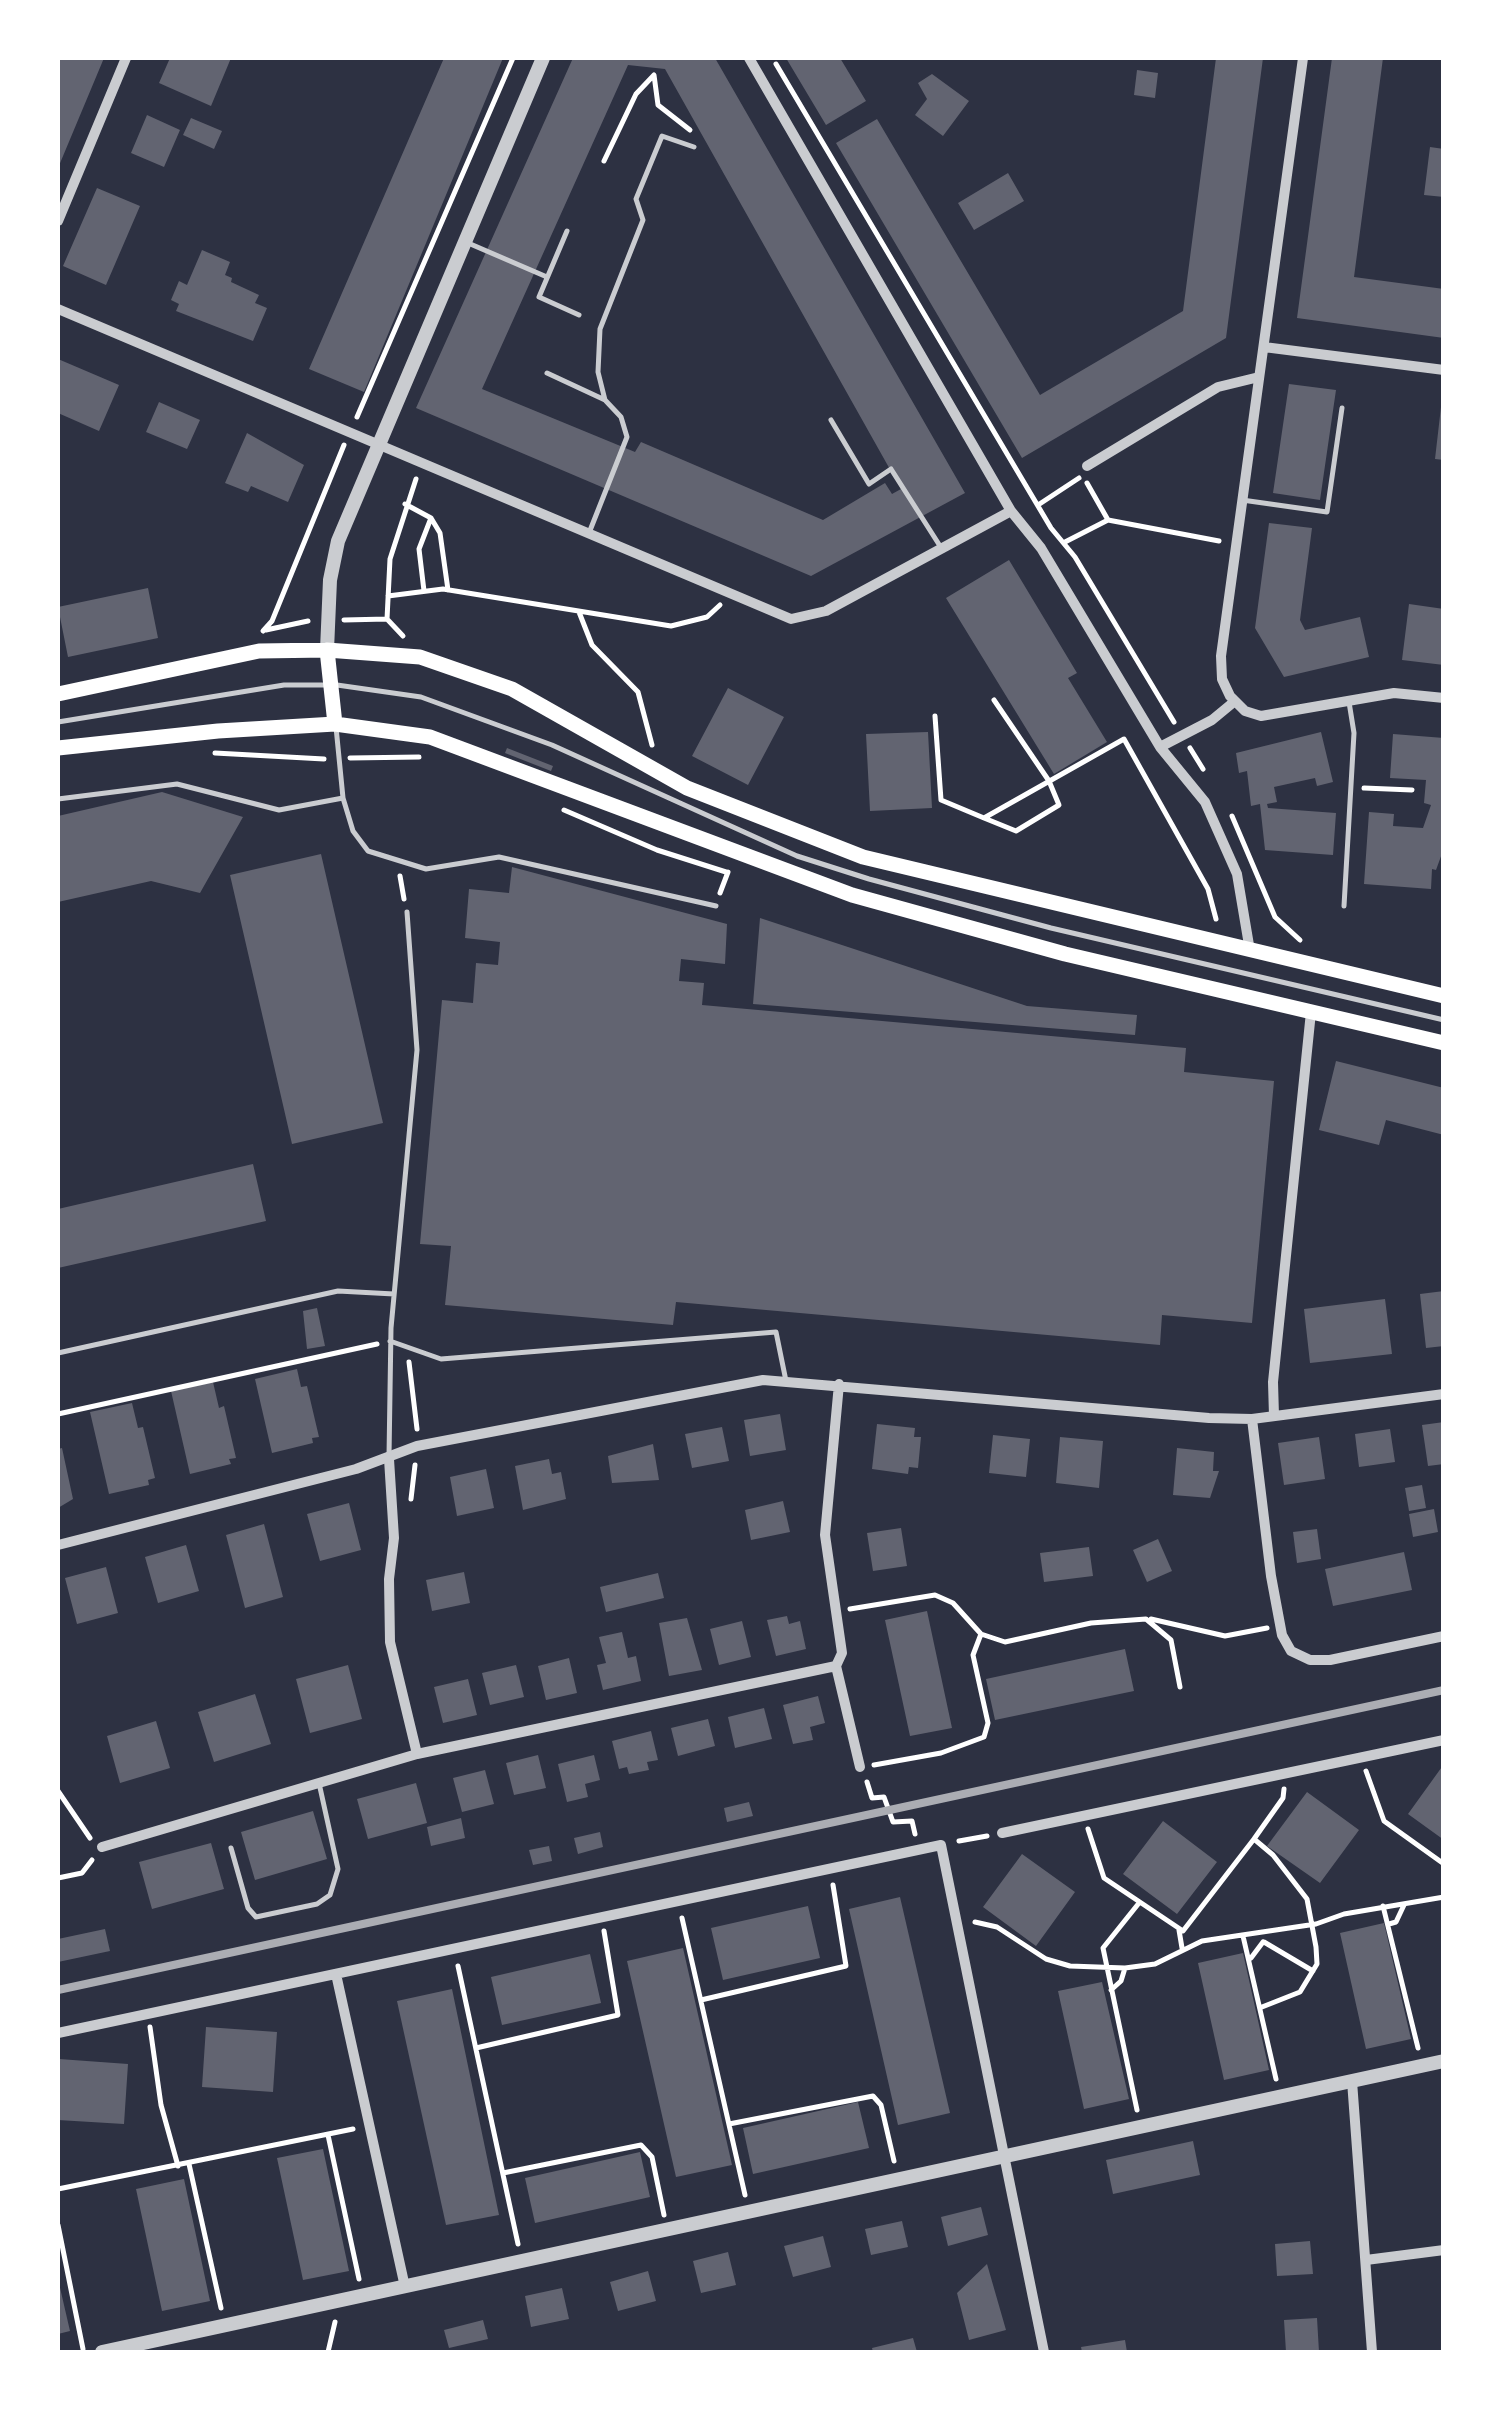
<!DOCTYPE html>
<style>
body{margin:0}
#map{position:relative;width:1501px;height:2410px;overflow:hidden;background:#2d3142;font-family:Literata,serif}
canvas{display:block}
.frame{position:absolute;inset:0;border:60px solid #fff;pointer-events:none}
</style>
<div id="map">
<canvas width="1501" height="2410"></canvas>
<div class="frame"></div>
</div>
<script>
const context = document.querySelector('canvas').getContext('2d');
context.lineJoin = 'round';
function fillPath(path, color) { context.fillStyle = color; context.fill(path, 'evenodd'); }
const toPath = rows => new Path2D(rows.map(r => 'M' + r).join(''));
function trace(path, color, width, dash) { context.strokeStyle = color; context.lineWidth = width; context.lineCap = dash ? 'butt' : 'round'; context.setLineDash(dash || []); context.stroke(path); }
const building = toPath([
 [58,58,104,58,58,168],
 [170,58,231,58,211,106,159,83],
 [444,58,503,58,364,392,309,369],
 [573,58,715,58,965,493,811,576,416,408],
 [628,65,665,69,901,489,892,494,885,483,823,520,641,442,635,452,482,389],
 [786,58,840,58,866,101,826,125],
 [1216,58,1263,58,1226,338,1022,458,836,143,877,119,1040,395,1183,311],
 [1332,58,1383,58,1354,277,1444,289,1444,338,1297,318],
 [1137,70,1158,73,1155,98,1134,95],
 [932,74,969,101,943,136,915,115,927,99,918,83],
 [147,115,180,130,164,167,131,153],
 [191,118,222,131,214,149,183,135],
 [1430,147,1444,149,1444,197,1424,195],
 [1008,173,1024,201,974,230,958,203],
 [97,188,140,206,106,285,63,266],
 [202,250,230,262,225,275,232,278,231,282,259,295,255,303,267,308,253,341,176,311,179,304,171,300,179,281,187,285],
 [58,359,119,385,99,431,58,413],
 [1289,384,1336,390,1320,500,1273,493],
 [159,402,200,420,187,449,146,432],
 [1441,407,1444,407,1444,460,1435,459],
 [247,433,304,465,288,502,251,486,248,492,225,483],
 [1269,523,1312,528,1300,620,1305,630,1360,617,1369,657,1284,677,1255,628],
 [1009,560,1077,673,1068,678,1107,742,1054,774,946,598],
 [148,588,158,638,68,657,58,607],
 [1409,604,1444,609,1444,665,1402,660],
 [728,688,784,717,748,785,692,756],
 [928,732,932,808,870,811,866,734],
 [1321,732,1333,782,1317,786,1315,778,1274,787,1277,802,1267,804,1268,808,1336,813,1333,855,1265,850,1260,804,1251,806,1247,771,1239,773,1236,753],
 [1393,734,1444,738,1444,848,1436,870,1432,869,1431,889,1364,884,1369,812,1394,814,1393,826,1423,828,1431,805,1424,803,1426,780,1390,778],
 [507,748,553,766,551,771,505,753],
 [162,792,243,817,200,893,151,881,58,902,58,816],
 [321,854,383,1123,292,1144,230,875],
 [512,867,727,924,725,964,681,959,679,981,704,983,702,1005,1186,1048,1184,1072,1274,1081,1252,1323,1162,1315,1160,1345,676,1302,673,1325,445,1305,451,1246,420,1244,442,1000,473,1003,476,963,498,965,500,942,465,938,469,889,509,893],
 [760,918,1027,1006,1137,1015,1135,1035,753,1004],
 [1336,1061,1444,1088,1444,1135,1386,1120,1379,1145,1319,1130],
 [253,1164,266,1221,58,1268,58,1209],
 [1444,1291,1444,1346,1426,1348,1420,1294],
 [1385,1299,1392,1354,1310,1363,1304,1309],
 [317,1308,325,1346,307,1349,303,1311],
 [297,1369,301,1387,307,1386,319,1437,312,1438,313,1443,272,1453,255,1379],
 [213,1382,219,1408,224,1406,236,1458,229,1459,231,1464,190,1474,171,1391],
 [132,1403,138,1428,143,1427,155,1478,148,1480,149,1485,109,1494,90,1412],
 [780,1414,786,1450,750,1456,744,1420],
 [1444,1422,1444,1464,1428,1466,1422,1425],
 [877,1424,915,1428,914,1437,921,1437,918,1468,909,1467,908,1474,872,1469],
 [722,1427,729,1461,692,1468,685,1434],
 [1390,1429,1395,1462,1359,1467,1355,1434],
 [993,1435,1030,1439,1026,1477,989,1473],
 [1060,1437,1103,1441,1099,1488,1056,1483],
 [1319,1437,1325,1479,1284,1485,1278,1443],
 [653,1444,659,1480,612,1483,608,1456],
 [62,1448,73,1499,58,1508,58,1449],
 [1177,1448,1214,1452,1213,1471,1219,1471,1210,1498,1173,1495],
 [549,1459,552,1474,561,1472,566,1499,523,1510,515,1466],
 [486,1469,494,1508,457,1516,450,1477],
 [1422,1485,1426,1508,1409,1511,1405,1488],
 [783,1501,790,1532,751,1540,745,1510],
 [349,1503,361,1550,320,1561,307,1514],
 [1434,1509,1438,1532,1413,1537,1409,1514],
 [264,1524,283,1597,245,1608,226,1535],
 [901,1528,907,1566,873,1571,867,1533],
 [1317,1529,1321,1559,1297,1563,1293,1532],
 [1158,1539,1172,1571,1147,1582,1133,1550],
 [186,1545,199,1591,158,1603,145,1557],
 [1089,1547,1093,1576,1044,1582,1040,1553],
 [1404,1552,1412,1590,1333,1606,1325,1569],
 [106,1567,118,1613,77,1624,65,1578],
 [464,1572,470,1603,432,1611,426,1580],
 [658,1573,664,1598,606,1612,600,1587],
 [927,1611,952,1728,910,1736,885,1620],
 [787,1616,789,1624,800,1621,806,1649,776,1656,767,1620],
 [687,1618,702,1670,669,1676,659,1623],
 [742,1621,751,1657,719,1665,710,1629],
 [622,1632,628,1658,636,1656,641,1681,603,1690,597,1665,606,1663,599,1637],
 [1125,1649,1134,1691,995,1720,986,1679],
 [569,1658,577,1693,546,1700,538,1666],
 [348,1665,362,1719,310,1733,296,1679],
 [516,1665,524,1697,490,1705,482,1673],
 [468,1679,477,1715,443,1723,434,1687],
 [255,1694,271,1744,214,1762,198,1712],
 [818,1696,825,1723,810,1727,813,1740,793,1744,783,1705],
 [764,1708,772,1739,735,1748,728,1717],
 [708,1719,715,1746,678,1756,671,1728],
 [156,1721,170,1768,120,1783,107,1736],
 [651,1731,658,1760,647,1762,649,1770,629,1774,627,1767,619,1769,612,1741],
 [538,1755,546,1788,514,1795,506,1763],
 [594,1755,600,1780,585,1784,588,1797,567,1802,558,1764],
 [1444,1764,1444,1840,1408,1814],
 [485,1770,494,1804,462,1812,453,1778],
 [416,1783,427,1823,368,1839,357,1799],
 [1307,1792,1359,1830,1320,1883,1267,1846],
 [749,1802,753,1816,727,1822,724,1808],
 [313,1811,327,1859,255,1880,241,1832],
 [461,1818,465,1838,431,1846,427,1827],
 [1163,1821,1217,1862,1177,1914,1123,1874],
 [600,1832,603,1847,578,1854,574,1838],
 [211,1843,224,1889,152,1909,139,1862],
 [549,1846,552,1861,533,1865,529,1850],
 [1022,1854,1075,1892,1036,1946,983,1907],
 [900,1897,950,2113,898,2125,849,1909],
 [808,1906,820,1958,723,1980,711,1928],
 [1384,1923,1411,2039,1366,2049,1340,1933],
 [105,1929,110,1951,58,1962,58,1939],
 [683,1948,732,2165,676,2177,627,1961],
 [1243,1953,1269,2070,1224,2080,1198,1963],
 [590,1954,601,2003,502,2025,491,1977],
 [1102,1982,1129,2099,1084,2109,1058,1991],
 [452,1989,499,2215,446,2225,397,2001],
 [206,2027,277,2032,273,2092,202,2087],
 [59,2059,128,2064,124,2124,58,2120],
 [858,2102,869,2148,753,2174,743,2128],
 [1193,2141,1200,2175,1113,2194,1106,2160],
 [323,2149,349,2271,303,2280,277,2158],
 [640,2152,650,2197,535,2223,525,2178],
 [184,2179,210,2301,162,2311,136,2189],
 [981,2207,988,2235,948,2246,941,2217],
 [902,2221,908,2247,871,2255,865,2229],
 [823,2236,831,2267,793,2277,784,2246],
 [1310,2241,1313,2274,1277,2276,1275,2244],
 [728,2252,736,2285,701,2293,693,2261],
 [987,2264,1006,2330,969,2340,957,2293],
 [648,2271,656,2301,618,2311,610,2282],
 [58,2279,70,2331,58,2334],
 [562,2288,569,2319,531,2327,525,2296],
 [1317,2318,1319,2352,1286,2352,1284,2320],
 [483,2320,488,2339,449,2348,444,2330],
 [913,2338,917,2352,873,2352,872,2348],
 [1125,2340,1127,2352,1082,2352,1081,2347]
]);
const path = toPath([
 [776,64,1051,528,1075,557,1174,722],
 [604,161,636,94,654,75,658,105,690,130],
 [357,417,513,58],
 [1087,483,1108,520],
 [405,504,431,518,440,533,448,590],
 [1038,505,1079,478],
 [1065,542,1108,520,1219,541],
 [424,591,419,549,431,518],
 [388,596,443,589,671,626,707,617,720,605],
 [579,612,592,645,638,692,652,745],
 [344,620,387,619],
 [266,630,308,621],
 [263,631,272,621,344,445],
 [403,636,387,619,390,559,416,479],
 [935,716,941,800,984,818,1124,739,1208,889,1216,919],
 [1190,748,1203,769],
 [215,753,324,759],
 [350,758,419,757],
 [1364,788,1412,790],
 [564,810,657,850,726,872],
 [1232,816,1275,917,1300,940],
 [984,818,1016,831,1059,805,1049,781,994,700],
 [400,876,404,899],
 [720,893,728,872],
 [409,1362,417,1429],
 [58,1414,377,1344],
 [411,1499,415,1465],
 [850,1609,935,1595,953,1603,981,1634,1005,1642,1091,1623,1146,1619,1171,1640,1180,1687],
 [1151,1619,1225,1636,1267,1628],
 [874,1765,941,1753,984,1737,988,1723,973,1655,981,1634],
 [1366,1771,1384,1821,1444,1864],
 [867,1782,872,1798,884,1797,893,1822,912,1821,915,1834],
 [58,1791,90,1838],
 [1088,1829,1104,1878,1183,1931,1254,1839,1283,1798,1284,1789],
 [1254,1839,1273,1855,1307,1899,1316,1947,1317,1964,1300,1992,1262,2007],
 [959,1841,987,1836],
 [58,1878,82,1873,92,1860],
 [1383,1906,1418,2048],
 [682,1918,745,2195],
 [975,1922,997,1927,1046,1959,1070,1966,1125,1968,1155,1964,1202,1941,1316,1924,1344,1914,1444,1897],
 [1389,1924,1396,1922,1404,1905],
 [1179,1930,1182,1948],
 [1243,1936,1276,2079],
 [1264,1942,1313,1971],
 [1251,1958,1263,1942],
 [458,1966,518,2244],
 [1111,1990,1121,1981,1125,1968],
 [701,2000,846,1966,833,1885],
 [150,2027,161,2105,178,2166],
 [476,2048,618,2015,604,1931],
 [1137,2110,1103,1948,1139,1903],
 [729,2124,873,2096,881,2105,894,2161],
 [328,2135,359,2279],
 [189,2164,221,2308],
 [503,2173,641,2145,652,2157,664,2215],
 [58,2189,353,2129],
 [58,2225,83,2349],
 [328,2352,335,2322]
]);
const service = toPath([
 [567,231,539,297,579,315],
 [468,243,547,277],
 [547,373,605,400,621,417,627,437,589,533],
 [605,400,598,372,600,329,643,220,636,199,662,136,694,147],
 [831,420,869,484,891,469,940,546],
 [1242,500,1327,512,1342,408],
 [58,722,284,685,337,685,421,697,552,745,797,856,869,879,1051,928,1444,1020],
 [336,727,343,798,353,831,368,851,426,869,499,857,716,906],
 [58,799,177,784,279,810,343,798],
 [1344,906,1354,733,1349,702],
 [390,1341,441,1359,776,1332,786,1381],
 [58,1353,338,1291,394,1294],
 [389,1456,391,1328,417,1050,407,912],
 [231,1848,248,1908,256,1917,317,1904,330,1895,338,1869,319,1783]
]);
const minor = toPath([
 [749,58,1011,511,1041,548,1160,747,1205,802,1237,874,1250,951],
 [1303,58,1221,656,1222,679,1230,696,1245,711,1261,716,1394,693,1444,698],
 [58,221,126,58],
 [58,309,791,619,826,611,1011,511],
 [1264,347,1444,370],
 [1087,466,1218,387,1259,377],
 [1160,747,1212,720,1235,701],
 [839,1384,825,1535,842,1653,836,1666,860,1767],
 [1274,1416,1273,1382,1311,1012],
 [1252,1419,1271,1576,1282,1635,1291,1651,1310,1660,1330,1660,1444,1636],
 [389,1459,394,1538,389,1579,390,1642,417,1754],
 [58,1545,356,1469,417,1446,763,1380,1209,1418,1252,1419,1444,1394],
 [1002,1833,1444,1740],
 [102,1847,417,1754,836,1666],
 [336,1974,405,2287],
 [58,2033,941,1845,1044,2352],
 [1352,2081,1372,2352],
 [1366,2260,1444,2250]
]);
const tertiary = toPath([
 [327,650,330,580,338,541,543,58],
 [102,2352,1444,2061]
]);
const secondary = toPath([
 [327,650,335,724],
 [58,694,259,651,327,650,420,657,512,689,687,788,863,857,1444,996],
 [58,748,218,731,335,724,430,737,852,895,1065,954,1444,1043]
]);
const rail = toPath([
 [58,1990,1444,1690]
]);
fillPath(building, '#626471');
trace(path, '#fff', 5);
trace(service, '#caccd0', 5);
trace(minor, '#caccd0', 10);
trace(tertiary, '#caccd0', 14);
trace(secondary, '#fff', 15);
trace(rail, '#abadb3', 8);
</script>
